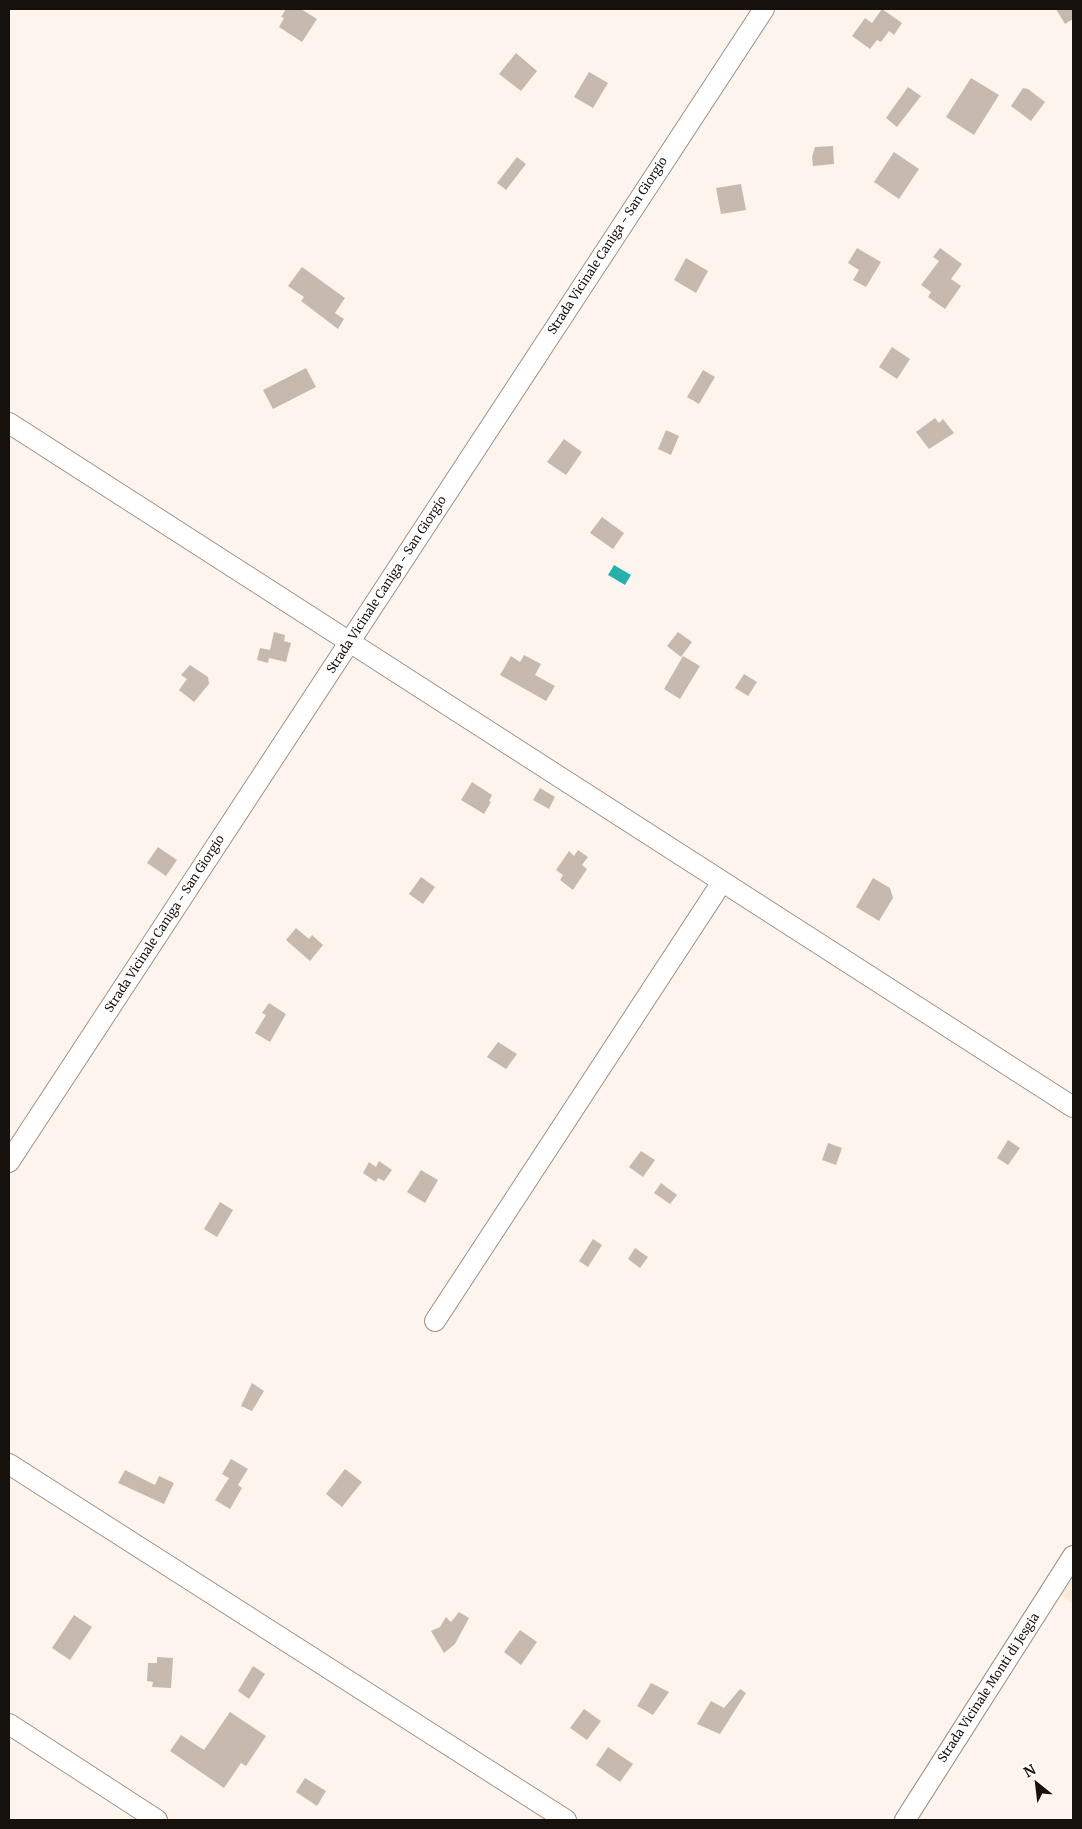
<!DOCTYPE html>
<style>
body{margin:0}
#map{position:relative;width:1082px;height:1829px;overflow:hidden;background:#fdf4ed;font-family:Merriweather,serif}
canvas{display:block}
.frame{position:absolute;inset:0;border:10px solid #16110d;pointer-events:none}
.north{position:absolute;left:1012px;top:1759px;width:50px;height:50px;-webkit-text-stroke:4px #fff;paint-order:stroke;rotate:331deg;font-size:14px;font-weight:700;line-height:20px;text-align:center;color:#16110d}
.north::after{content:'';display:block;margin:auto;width:18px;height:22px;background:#16110d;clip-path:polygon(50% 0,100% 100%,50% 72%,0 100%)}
</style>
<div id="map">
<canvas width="1082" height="1829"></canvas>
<div class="frame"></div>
<div class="north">N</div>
</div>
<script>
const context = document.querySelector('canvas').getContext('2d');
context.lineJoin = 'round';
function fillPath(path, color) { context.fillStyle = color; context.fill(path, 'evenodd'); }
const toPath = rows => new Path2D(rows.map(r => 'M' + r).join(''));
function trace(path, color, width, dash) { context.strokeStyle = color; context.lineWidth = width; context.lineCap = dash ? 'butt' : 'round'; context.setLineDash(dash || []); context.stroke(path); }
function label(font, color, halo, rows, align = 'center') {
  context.font = font + ' Merriweather,serif'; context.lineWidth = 5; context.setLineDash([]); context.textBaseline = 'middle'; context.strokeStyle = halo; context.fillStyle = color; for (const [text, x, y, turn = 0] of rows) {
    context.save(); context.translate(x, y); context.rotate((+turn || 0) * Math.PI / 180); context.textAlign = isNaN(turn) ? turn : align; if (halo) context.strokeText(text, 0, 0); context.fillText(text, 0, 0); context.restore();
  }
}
const built = toPath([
 [1073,1573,1073,1603,1059,1594]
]);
const water = toPath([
 [614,565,631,575,625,585,608,575]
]);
const building = toPath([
 [286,9,301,9,317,19,302,42,279,27,284,18,281,17],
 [882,9,902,23,894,35,889,31,881,42,877,40,870,49,852,36,865,18,872,23],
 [1056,9,1073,9,1073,19,1065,24],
 [516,53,537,71,521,91,499,74],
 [589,72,608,83,593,108,574,97],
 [971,78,999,95,974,135,946,117],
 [908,87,921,96,897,127,886,118],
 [1023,88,1028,89,1045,102,1031,121,1011,106],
 [833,146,834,164,813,166,812,157,815,147],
 [894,152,919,169,899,199,874,182],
 [517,157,526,164,506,190,497,183],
 [741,184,746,210,721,214,716,188],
 [857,248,881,262,866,287,853,280,859,270,848,263],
 [940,248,962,264,951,279,961,286,945,309,928,297,931,292,921,285,939,261,933,257],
 [686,258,708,271,696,293,674,280],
 [302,267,345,298,335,313,344,319,338,329,301,301,304,297,288,286],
 [892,347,910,359,897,379,879,367],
 [306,368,316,387,273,409,263,390],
 [703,370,715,377,699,404,687,397],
 [935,418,939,423,943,419,954,433,929,449,916,432],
 [666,430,679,436,671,455,658,449],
 [564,439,582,452,566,475,547,462],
 [602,517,624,533,613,549,590,533],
 [274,632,285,635,284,641,291,643,286,662,269,658,268,663,257,660,260,648,270,650],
 [678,632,692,642,681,657,667,646],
 [524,655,541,664,535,675,555,686,546,701,500,675,511,656,520,662],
 [683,656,700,666,680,699,664,689],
 [190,665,208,677,209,684,194,702,179,690,187,679,181,675],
 [744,674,757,682,748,696,735,688],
 [472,782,492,795,489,801,491,802,484,814,461,800],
 [540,788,555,797,549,809,533,800],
 [158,847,177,860,166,876,147,863],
 [578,850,588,857,582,865,587,869,573,890,560,880,563,875,556,870,569,851,574,856],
 [421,877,435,887,423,904,409,894],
 [873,878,890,888,893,898,879,921,856,907],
 [296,928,309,939,312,935,323,945,310,961,286,940],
 [269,1003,286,1014,270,1042,255,1033,266,1015,262,1013],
 [498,1042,517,1054,506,1069,487,1057],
 [1008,1140,1020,1148,1008,1165,997,1158],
 [828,1143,842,1148,836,1165,822,1160],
 [641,1151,655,1160,643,1177,629,1167],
 [379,1161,392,1170,384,1181,378,1178,376,1182,363,1173,369,1162,376,1167],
 [421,1170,438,1180,425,1203,407,1192],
 [661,1183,677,1195,670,1204,654,1193],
 [220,1202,233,1210,217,1237,204,1229],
 [593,1239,602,1245,588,1267,579,1261],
 [635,1248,648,1257,640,1268,628,1259],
 [252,1383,264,1391,252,1411,241,1406],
 [231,1459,248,1469,238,1485,242,1488,230,1509,215,1500,229,1478,222,1474],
 [345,1469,362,1482,342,1507,326,1494],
 [125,1470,155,1485,159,1476,174,1483,164,1504,118,1483],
 [459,1612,469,1618,455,1644,444,1653,431,1631,440,1627,446,1617,451,1622],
 [74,1615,92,1627,70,1660,52,1648],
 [520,1630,537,1642,521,1665,504,1652],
 [157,1657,173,1658,171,1688,152,1687,153,1682,147,1681,148,1663,157,1663],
 [253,1666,265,1674,249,1699,238,1691],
 [651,1683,669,1692,653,1715,637,1706],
 [740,1689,746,1693,720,1734,697,1724,711,1701,724,1708],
 [584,1709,601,1721,587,1740,570,1728],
 [230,1712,266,1736,246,1766,241,1763,224,1788,170,1751,181,1735,204,1750],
 [608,1747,633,1764,620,1782,596,1765],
 [305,1778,326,1791,317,1806,296,1792]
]);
const minor = toPath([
 [9,423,1073,1107],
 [9,1162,764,9],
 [435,1321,722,882],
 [9,1464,566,1820],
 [9,1724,157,1820],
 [905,1820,1073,1556]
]);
const streetNames = [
 ["Strada Vicinale Caniga - San Giorgio",608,246,-57],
 ["Strada Vicinale Caniga - San Giorgio",387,585,-57],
 ["Strada Vicinale Caniga - San Giorgio",165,924,-57],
 ["Strada Vicinale Monti di Jesgia",989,1688,-57]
];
fillPath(built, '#fcebdd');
fillPath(water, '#28b1ac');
fillPath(building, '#c8b9ae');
trace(minor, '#9d8f84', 22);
trace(minor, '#fff', 20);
label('12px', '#16110d', '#fff', streetNames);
</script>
